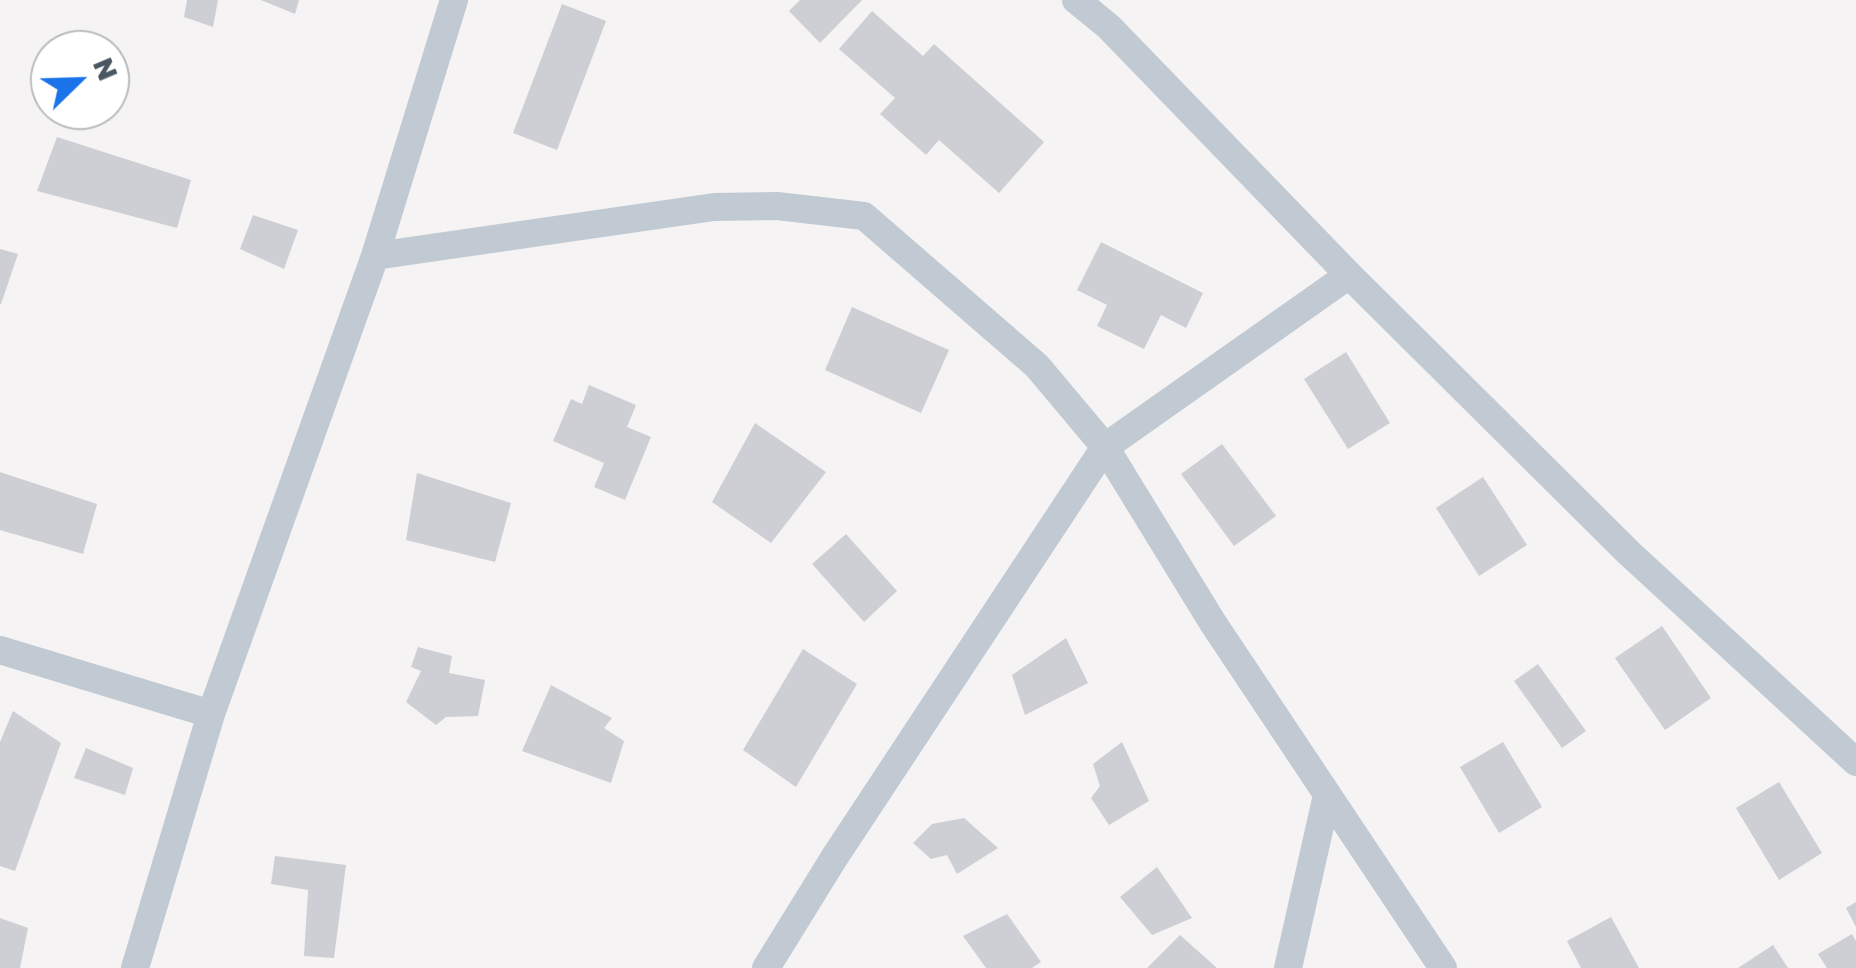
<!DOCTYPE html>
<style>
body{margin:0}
#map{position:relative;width:1856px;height:968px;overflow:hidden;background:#f5f3f3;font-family:"Golos Text",sans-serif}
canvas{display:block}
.north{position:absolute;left:30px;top:30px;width:100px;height:100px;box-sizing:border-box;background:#fff;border:2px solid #b7bbc0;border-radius:50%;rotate:67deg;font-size:28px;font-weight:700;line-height:40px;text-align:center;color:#4a5661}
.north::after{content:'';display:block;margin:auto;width:35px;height:45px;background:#1a73e8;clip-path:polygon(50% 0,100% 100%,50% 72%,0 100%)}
</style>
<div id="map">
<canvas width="1856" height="968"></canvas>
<div class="north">N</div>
</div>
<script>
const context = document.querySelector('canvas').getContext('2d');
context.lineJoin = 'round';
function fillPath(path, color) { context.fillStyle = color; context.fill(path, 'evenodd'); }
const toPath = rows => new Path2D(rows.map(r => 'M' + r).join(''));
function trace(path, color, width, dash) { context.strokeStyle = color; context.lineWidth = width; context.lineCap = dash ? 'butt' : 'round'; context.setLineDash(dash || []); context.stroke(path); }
const building = toPath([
 [187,0,218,0,213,27,184,17],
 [261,0,299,0,295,14],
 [800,0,862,0,820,43,789,11],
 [562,4,606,21,557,150,513,133],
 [872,11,923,56,934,44,1044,142,999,193,939,140,926,155,880,114,895,98,839,49],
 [57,137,191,180,177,228,37,191],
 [253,215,298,230,284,269,240,249],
 [1101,242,1203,293,1186,328,1161,315,1144,349,1097,326,1107,305,1077,290],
 [0,249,18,254,1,304,0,304],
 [852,307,949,350,921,413,825,370],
 [1346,352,1390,423,1348,449,1304,379],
 [589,385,636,405,627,427,651,437,625,500,594,487,604,463,553,441,571,399,582,404],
 [755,423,826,472,771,543,712,502],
 [1222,444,1276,516,1234,546,1181,474],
 [0,472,97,504,83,554,0,530],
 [417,473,511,503,495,562,406,540],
 [1483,477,1527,545,1479,576,1436,508],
 [846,534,897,591,864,622,812,564],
 [1662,626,1711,698,1665,730,1615,658],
 [1066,638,1088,683,1025,715,1012,675],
 [418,647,452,656,449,673,485,680,478,716,446,717,436,725,406,702,421,671,411,667],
 [803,649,857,684,796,787,743,750],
 [1538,664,1586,731,1562,748,1514,681],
 [551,685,612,718,604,728,624,741,611,783,522,751],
 [13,711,61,743,15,871,0,866,0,742],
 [1122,742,1149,801,1109,825,1091,798,1100,786,1093,764],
 [1503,742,1542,807,1499,833,1460,767],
 [86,748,133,768,125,795,74,778],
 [1779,782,1822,853,1779,880,1736,808],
 [964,818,998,848,957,874,947,855,931,859,913,843,932,824],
 [275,856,346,865,334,958,304,956,308,890,271,884],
 [1157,867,1192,918,1152,935,1120,897],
 [1856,902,1856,927,1846,908],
 [1007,914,1041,962,1032,968,986,968,963,936],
 [1611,917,1639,968,1581,968,1567,941],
 [0,918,28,928,20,968,0,968],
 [1852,934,1856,941,1856,968,1827,968,1818,954],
 [1180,935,1217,968,1147,968],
 [1773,945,1788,968,1738,968]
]);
const minor = toPath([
 [1076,0,1109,27,1349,275,1629,553,1856,762],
 [375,256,714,207,777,206,864,216,1037,366,1105,447,1213,623,1443,968],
 [0,650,211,714],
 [135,968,211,714,375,256,454,0],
 [766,968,834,858,1105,447,1349,275],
 [1288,968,1327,795]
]);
fillPath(building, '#cdcfd5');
trace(minor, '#c1cad2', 28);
</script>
